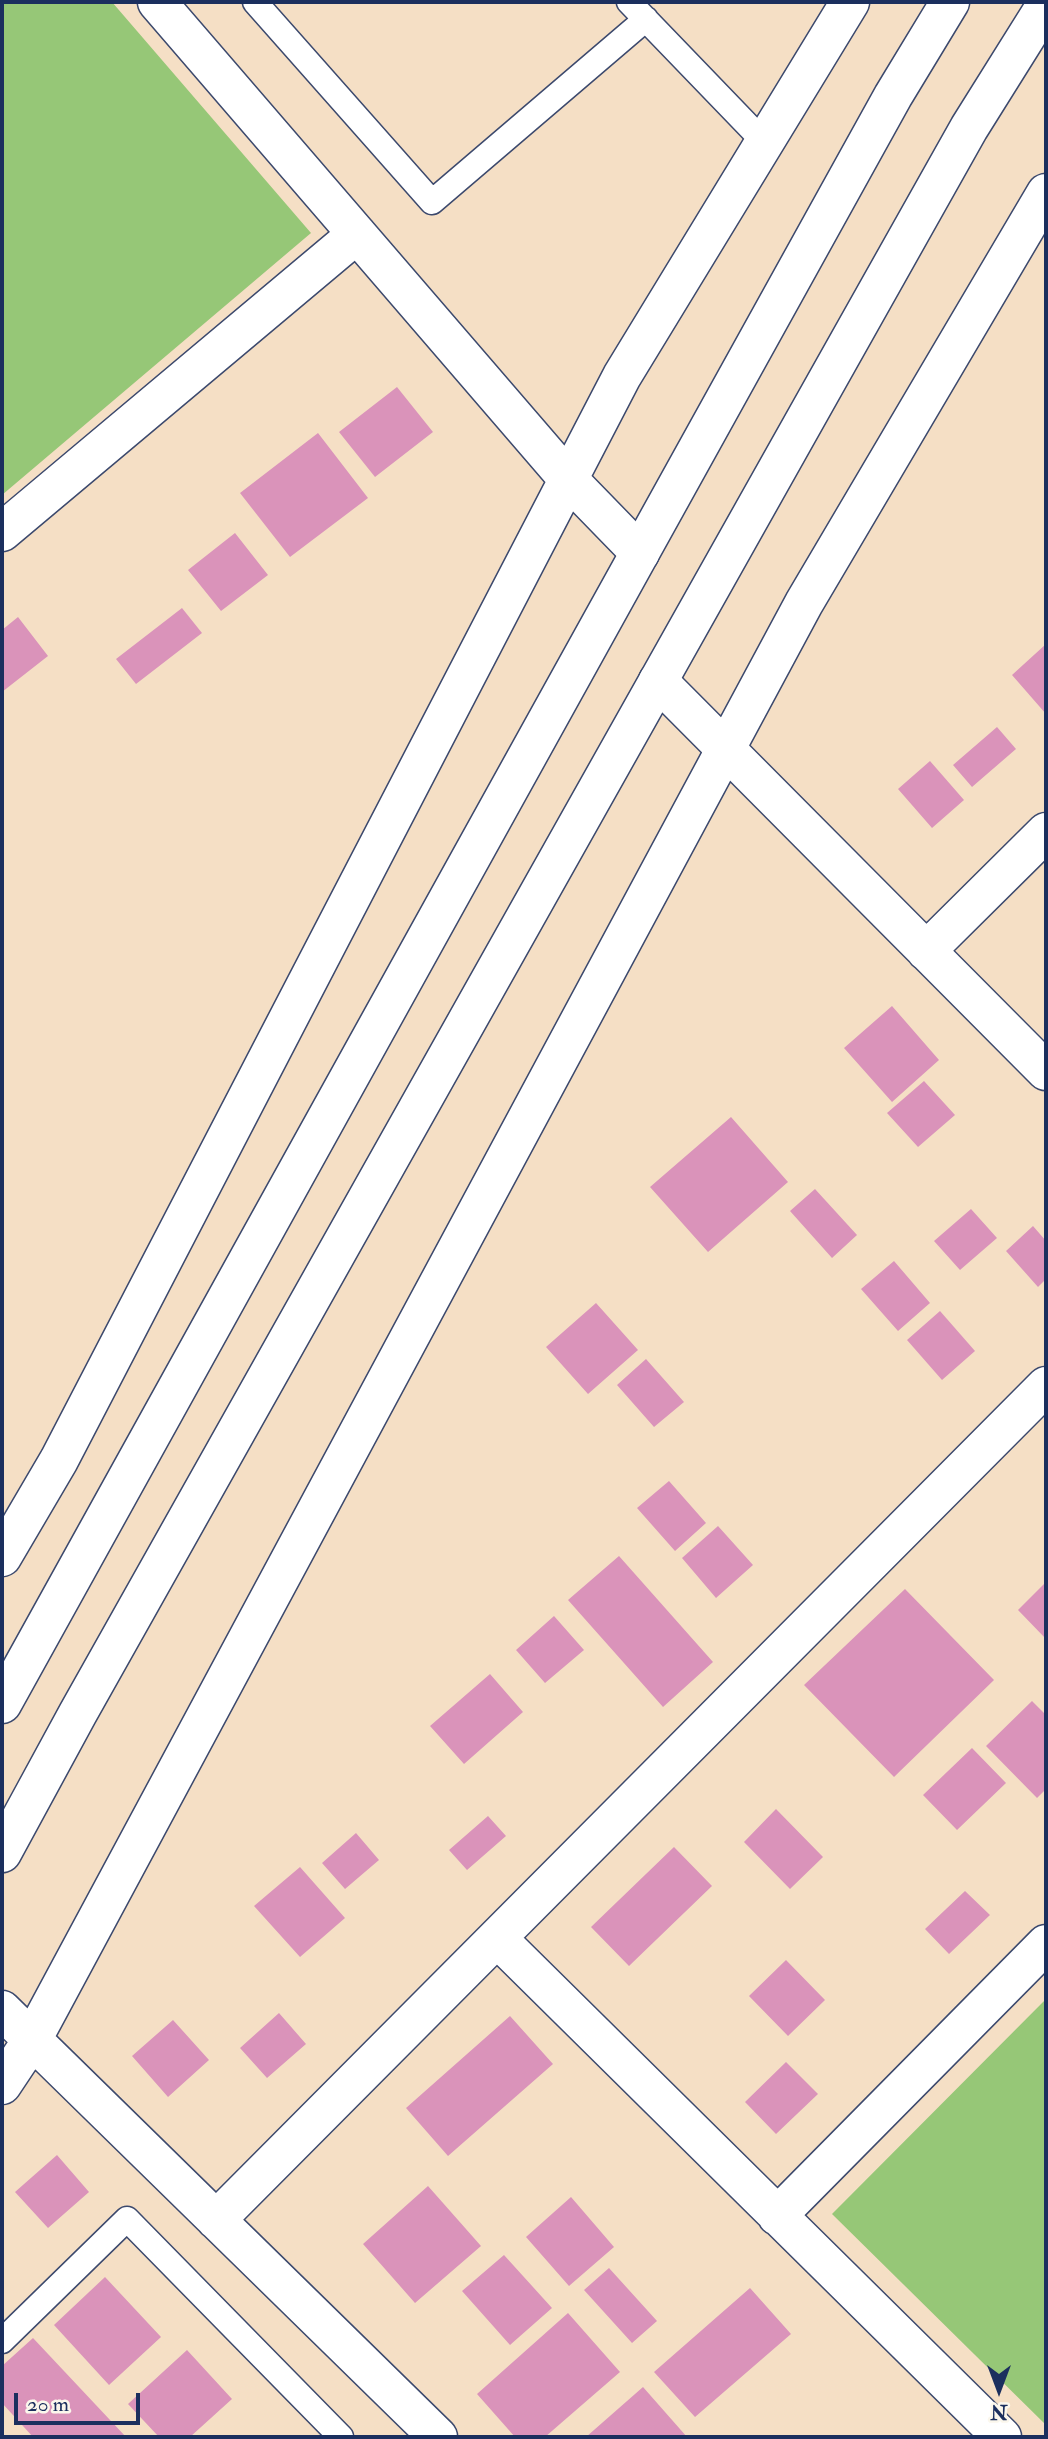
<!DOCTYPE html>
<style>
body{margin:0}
#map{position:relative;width:1048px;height:2439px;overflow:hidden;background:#f5dfc5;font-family:"IM FELL Double Pica",serif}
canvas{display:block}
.frame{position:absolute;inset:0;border:4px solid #1b2f5e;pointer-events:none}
.north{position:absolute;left:964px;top:2355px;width:70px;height:70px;-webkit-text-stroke:5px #fbf7ec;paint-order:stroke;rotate:180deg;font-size:19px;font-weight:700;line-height:28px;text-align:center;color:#1b2f5e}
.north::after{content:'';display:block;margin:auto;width:24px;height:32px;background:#1b2f5e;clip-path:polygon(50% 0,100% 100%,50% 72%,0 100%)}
.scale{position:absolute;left:14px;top:2393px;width:126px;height:32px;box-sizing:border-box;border:4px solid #1b2f5e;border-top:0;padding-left:9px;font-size:21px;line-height:24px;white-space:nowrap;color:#1b2f5e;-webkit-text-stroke:5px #fbf7ec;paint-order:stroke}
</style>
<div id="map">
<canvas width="1048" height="2439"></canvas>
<div class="frame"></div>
<div class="north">N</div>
<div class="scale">20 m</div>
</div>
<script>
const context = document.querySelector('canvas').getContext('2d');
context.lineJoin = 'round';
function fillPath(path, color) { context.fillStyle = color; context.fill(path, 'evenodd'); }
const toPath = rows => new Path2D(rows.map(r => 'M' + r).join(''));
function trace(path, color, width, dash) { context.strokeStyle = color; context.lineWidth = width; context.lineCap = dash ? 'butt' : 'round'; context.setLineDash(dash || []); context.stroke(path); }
const green = toPath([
 [2,2,112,2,311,233,2,495],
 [1046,1999,1046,2425,832,2214]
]);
const building = toPath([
 [397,387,433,432,375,477,339,432],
 [318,433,368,498,290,557,240,493],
 [235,533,268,575,221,611,188,570],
 [182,608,202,633,136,684,116,659],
 [18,617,48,656,2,692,2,630],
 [1046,644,1046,714,1012,675],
 [997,727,1016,749,972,787,953,765],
 [930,761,964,800,932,828,898,789],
 [892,1006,939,1060,892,1102,844,1048],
 [924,1081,955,1115,918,1147,887,1113],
 [731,1117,788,1182,708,1252,650,1187],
 [815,1189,857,1235,832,1258,790,1211],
 [971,1209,997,1238,960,1270,934,1241],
 [1033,1226,1046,1241,1046,1279,1038,1287,1006,1251],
 [894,1261,930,1303,898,1331,861,1289],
 [596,1303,638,1350,588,1394,546,1347],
 [940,1311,975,1351,942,1380,907,1340],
 [646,1359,684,1402,654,1427,617,1385],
 [669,1481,706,1523,675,1551,637,1508],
 [718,1526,753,1565,716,1598,682,1558],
 [619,1556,713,1662,663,1707,568,1600],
 [1046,1582,1046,1639,1018,1610],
 [905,1589,994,1680,894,1777,804,1685],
 [554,1616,584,1650,545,1683,516,1650],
 [490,1674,523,1712,464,1764,430,1726],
 [1032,1701,1046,1715,1046,1789,1037,1798,986,1746],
 [972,1748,1006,1783,957,1830,923,1795],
 [776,1809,823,1857,790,1889,744,1842],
 [488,1816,506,1836,467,1870,449,1850],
 [356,1833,379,1860,345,1889,322,1863],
 [674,1847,712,1886,629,1966,591,1927],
 [300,1867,345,1918,300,1957,254,1906],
 [965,1891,990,1915,949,1954,925,1929],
 [786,1960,825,2000,788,2036,749,1996],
 [279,2013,306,2044,267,2078,240,2048],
 [510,2016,553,2064,448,2156,406,2108],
 [173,2020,209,2060,168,2097,132,2056],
 [786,2062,818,2094,776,2134,745,2102],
 [57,2155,89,2192,48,2228,15,2192],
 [428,2186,481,2246,415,2303,363,2244],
 [571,2197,614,2247,569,2286,526,2237],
 [504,2255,552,2308,510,2345,462,2291],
 [609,2268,657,2321,632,2343,584,2290],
 [105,2277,161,2337,109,2385,54,2325],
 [750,2288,791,2334,695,2417,654,2372],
 [568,2313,620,2372,545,2437,515,2437,477,2394],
 [33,2338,126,2437,33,2437,2,2403,2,2366],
 [187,2350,232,2399,190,2437,159,2437,128,2404],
 [643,2387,687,2437,586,2437]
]);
const lane = toPath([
 [255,2,432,202,646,19],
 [629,2,764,142],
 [2,2341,127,2219,341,2437]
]);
const street = toPath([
 [157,2,568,479,640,553],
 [2,532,357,234],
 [658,681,1046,1071],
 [926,951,1046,832],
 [2,1557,59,1460,622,376,850,2],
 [497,1938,1002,2437],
 [2,2010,438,2437],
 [2,2085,32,2040,804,603,1046,193],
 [777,2216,1046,1944],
 [216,2220,1046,1386]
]);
const secondary = toPath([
 [2,1704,893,96,950,2],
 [2,1853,78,1713,969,128,1046,5]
]);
fillPath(green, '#96c777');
fillPath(building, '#da93ba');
trace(lane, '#3c496d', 27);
trace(street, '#3c496d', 41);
trace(secondary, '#3c496d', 41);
trace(lane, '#fff', 24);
trace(street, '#fff', 38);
trace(secondary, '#fff', 38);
</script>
